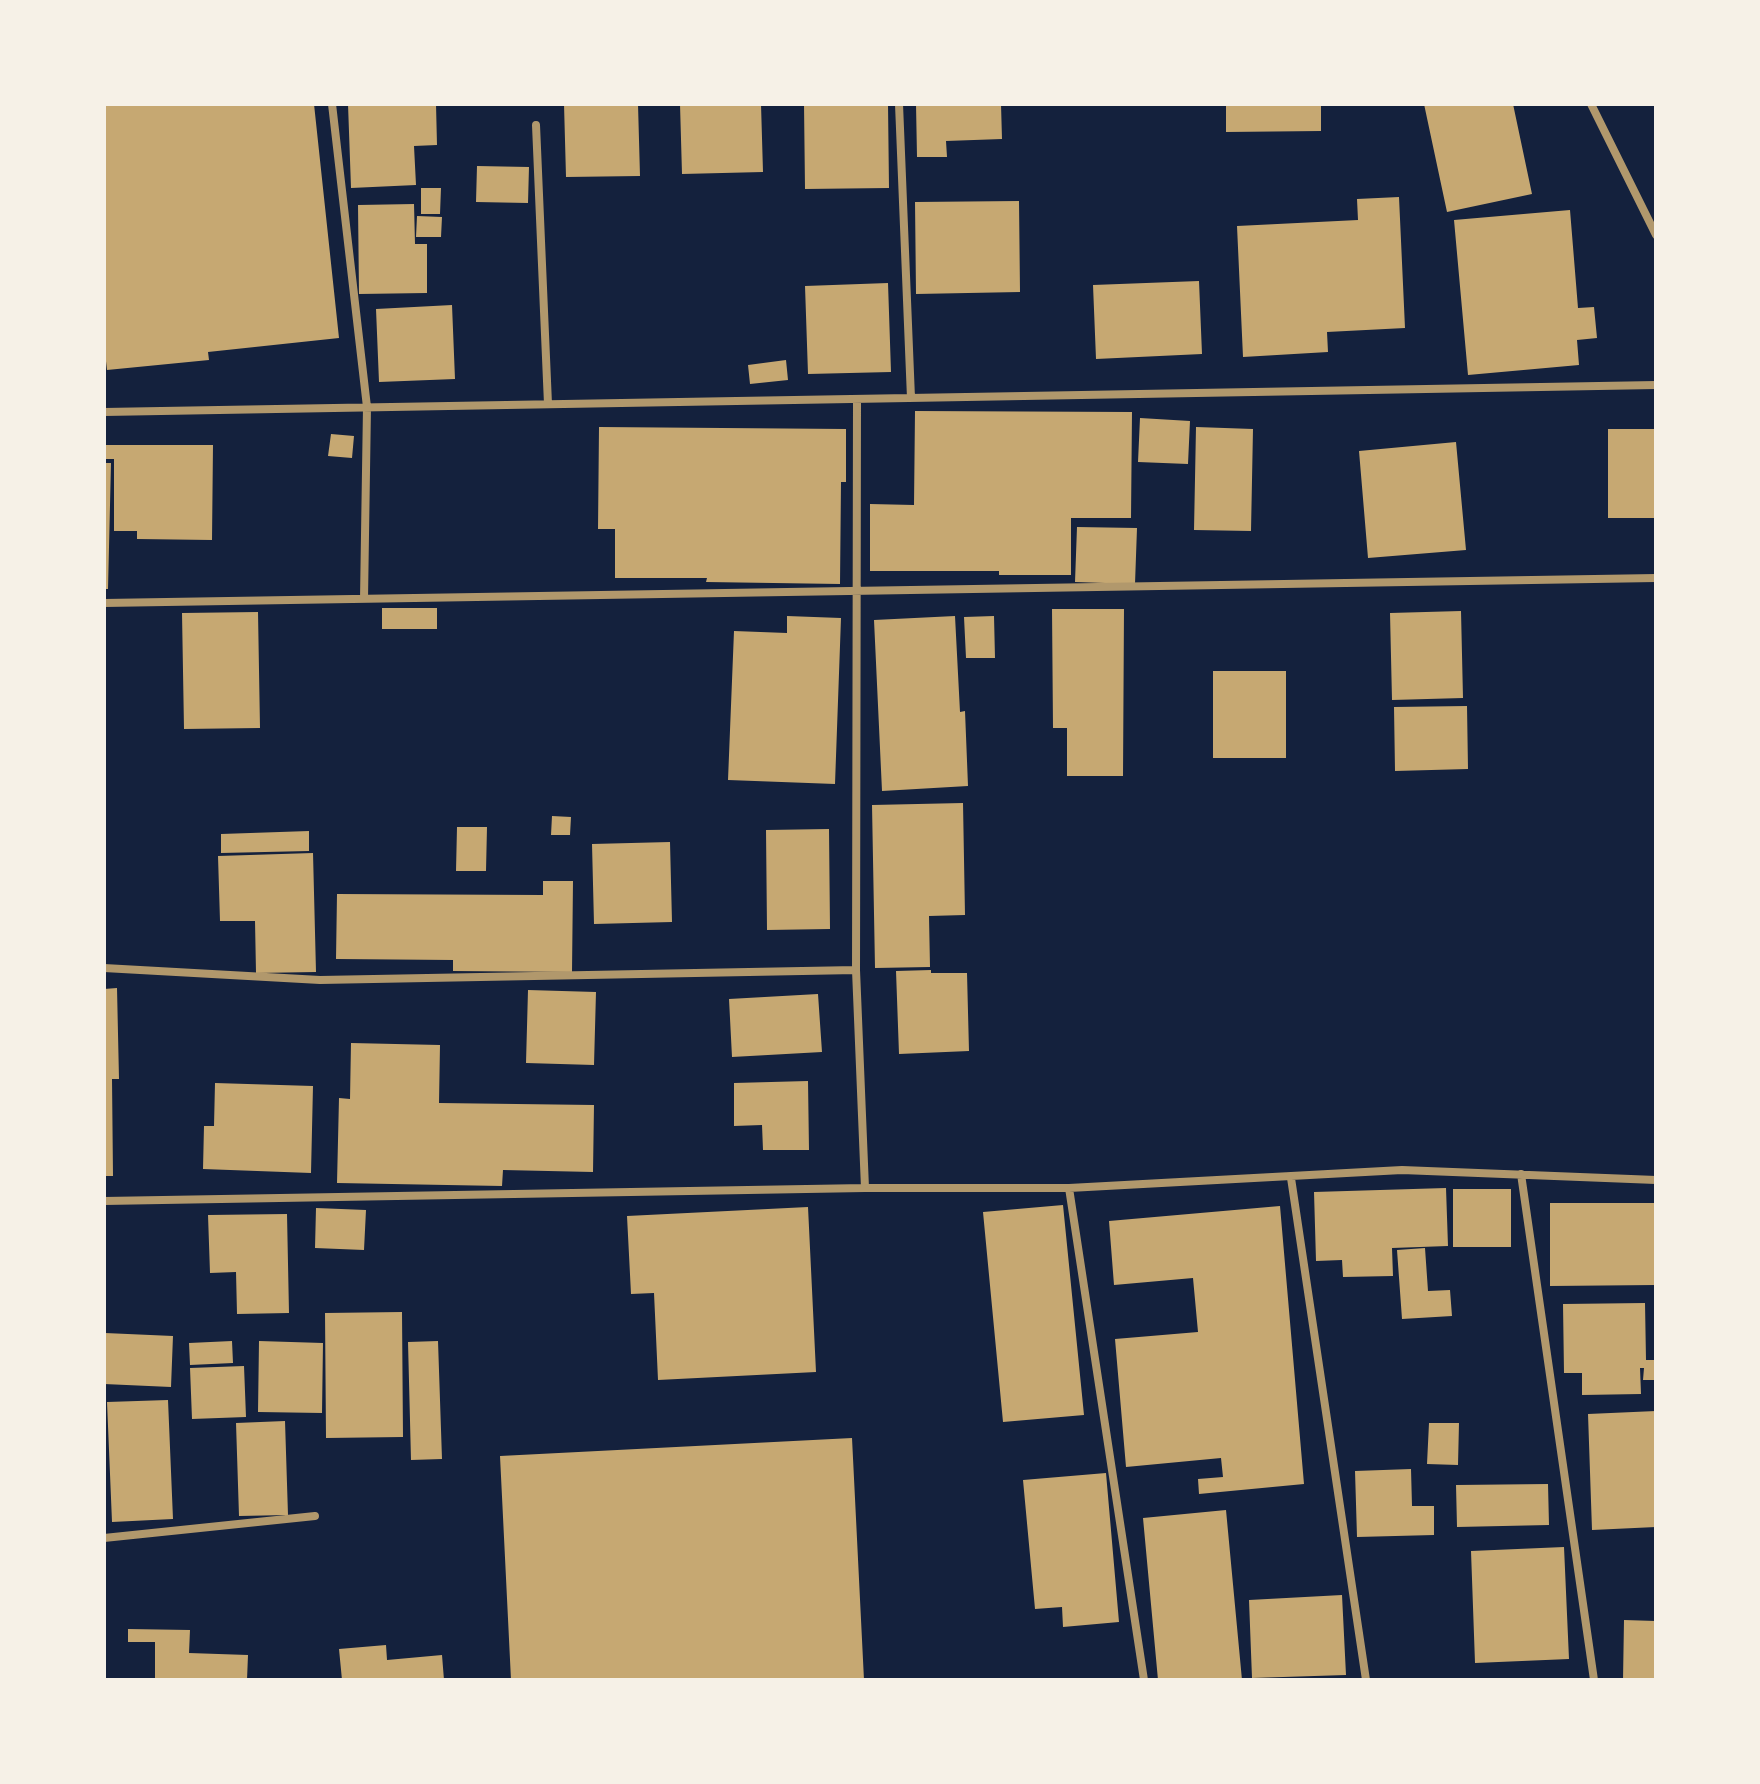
<!DOCTYPE html>
<style>
body{margin:0}
#map{position:relative;width:1760px;height:1784px;overflow:hidden;background:#14213d;font-family:Helvetica,sans-serif}
canvas{display:block}
.frame{position:absolute;inset:0;border:106px solid #f6f1e7;pointer-events:none}
</style>
<div id="map">
<canvas width="1760" height="1784"></canvas>
<div class="frame"></div>
</div>
<script>
const context = document.querySelector('canvas').getContext('2d');
context.lineJoin = 'round';
function fillPath(path, color) { context.fillStyle = color; context.fill(path, 'evenodd'); }
const toPath = rows => new Path2D(rows.map(r => 'M' + r).join(''));
function trace(path, color, width, dash) { context.strokeStyle = color; context.lineWidth = width; context.lineCap = dash ? 'butt' : 'round'; context.setLineDash(dash || []); context.stroke(path); }
const building = toPath([
 [104,104,314,104,339,338,208,352,209,360,107,370,104,344],
 [348,104,436,104,437,145,414,146,416,185,351,188],
 [564,104,638,104,640,176,566,177],
 [680,104,761,104,763,172,682,174],
 [804,104,888,104,889,188,805,189],
 [916,104,1001,104,1002,139,946,141,947,157,917,157],
 [1226,104,1321,104,1321,131,1226,132],
 [1424,104,1513,104,1532,194,1447,212],
 [477,166,529,167,528,203,476,202],
 [421,188,441,188,440,214,421,214],
 [1399,197,1405,328,1327,332,1328,352,1243,357,1237,226,1358,220,1357,199],
 [1019,201,1020,292,916,294,915,202],
 [414,204,415,244,427,244,427,293,359,294,358,205],
 [1570,210,1578,308,1594,307,1597,338,1577,340,1579,365,1468,375,1454,220],
 [417,216,442,217,441,237,416,237],
 [1199,281,1202,354,1096,359,1093,285],
 [888,283,891,372,808,374,805,286],
 [452,305,455,379,379,382,376,309],
 [786,360,788,380,750,384,748,365],
 [915,411,1132,412,1131,518,1071,518,1071,575,999,575,999,571,870,571,870,504,914,505],
 [1140,418,1190,421,1188,464,1138,462],
 [599,427,846,429,846,482,841,482,840,584,706,582,707,578,615,578,615,529,598,529],
 [1196,427,1253,429,1251,531,1194,530],
 [1608,429,1656,429,1656,518,1608,518],
 [331,434,354,436,352,458,328,456],
 [1456,442,1466,550,1368,558,1359,451],
 [104,445,213,445,212,540,137,539,137,531,114,531,114,459,104,459],
 [104,463,111,463,108,589,104,589],
 [1077,527,1137,528,1135,584,1075,582],
 [382,608,437,608,437,629,382,629],
 [1052,609,1124,609,1123,776,1067,776,1067,728,1053,728],
 [1461,611,1463,698,1392,700,1390,613],
 [258,612,260,728,184,729,182,613],
 [787,616,841,618,835,784,728,780,734,631,787,633],
 [955,616,960,712,965,711,968,786,882,791,874,620],
 [994,616,995,658,966,658,964,617],
 [1213,671,1286,671,1286,758,1213,758],
 [1467,706,1468,769,1395,771,1394,707],
 [963,803,965,915,929,916,930,967,875,968,872,805],
 [552,816,571,817,570,835,551,835],
 [457,827,487,827,486,871,456,871],
 [829,829,830,929,767,930,766,830],
 [309,831,309,851,221,853,221,834],
 [670,842,672,922,594,924,592,844],
 [313,853,316,972,256,973,255,921,220,921,218,856],
 [543,881,573,881,572,972,453,971,453,960,336,959,337,894,543,895],
 [931,970,931,973,967,973,969,1051,899,1054,896,971],
 [117,988,119,1079,112,1079,113,1176,104,1176,104,989],
 [528,990,596,992,594,1065,526,1063],
 [818,994,822,1052,732,1057,729,999],
 [351,1043,440,1045,439,1103,594,1105,593,1172,503,1170,502,1186,337,1183,339,1098,350,1099],
 [808,1081,809,1150,763,1150,762,1125,734,1126,734,1083],
 [215,1083,313,1086,311,1173,203,1169,204,1126,214,1126],
 [1446,1188,1448,1246,1392,1248,1393,1276,1343,1277,1342,1260,1316,1261,1314,1192],
 [1453,1189,1511,1189,1511,1247,1453,1247],
 [1550,1203,1656,1203,1656,1285,1550,1286],
 [1063,1205,1084,1415,1003,1422,983,1212],
 [1280,1206,1304,1484,1199,1494,1198,1479,1223,1477,1221,1458,1126,1467,1115,1339,1198,1332,1193,1278,1114,1285,1109,1221],
 [808,1207,816,1372,658,1380,654,1293,631,1294,627,1216],
 [316,1208,366,1210,364,1250,315,1248],
 [287,1214,289,1313,237,1314,236,1272,210,1273,208,1215],
 [1425,1248,1428,1291,1450,1290,1452,1316,1402,1319,1397,1250],
 [1645,1303,1646,1360,1656,1360,1656,1380,1643,1380,1644,1368,1640,1368,1641,1394,1582,1395,1582,1373,1564,1373,1563,1304],
 [402,1312,403,1437,326,1438,325,1313],
 [105,1333,173,1336,171,1387,104,1384],
 [232,1341,233,1363,190,1365,189,1343],
 [259,1341,323,1343,322,1413,258,1412],
 [438,1341,442,1459,411,1460,408,1342],
 [244,1366,246,1417,192,1419,190,1368],
 [168,1400,173,1519,112,1522,107,1402],
 [1656,1411,1656,1527,1592,1530,1588,1414],
 [285,1421,288,1515,239,1516,236,1423],
 [1429,1423,1459,1423,1458,1465,1427,1464],
 [852,1438,864,1680,511,1680,500,1456],
 [1411,1469,1412,1506,1434,1506,1434,1535,1357,1537,1355,1471],
 [1106,1473,1119,1622,1063,1627,1062,1607,1035,1609,1023,1480],
 [1548,1484,1549,1525,1457,1527,1456,1485],
 [1226,1510,1242,1680,1158,1680,1143,1518],
 [1564,1547,1569,1659,1475,1663,1471,1551],
 [1342,1595,1346,1675,1252,1678,1249,1600],
 [1624,1620,1656,1621,1656,1680,1623,1680],
 [128,1629,190,1630,189,1653,248,1655,247,1680,155,1680,155,1642,128,1642],
 [386,1645,387,1660,442,1655,444,1680,342,1680,339,1649]
]);
const minor = toPath([
 [332,104,367,407,364,599],
 [899,104,911,398],
 [1591,104,1656,235],
 [536,125,548,404],
 [857,399,856,970,865,1188],
 [104,412,1656,385],
 [104,603,1656,578],
 [104,968,320,980,856,970],
 [1521,1174,1594,1680],
 [1291,1178,1366,1680],
 [1069,1188,1144,1680],
 [104,1201,865,1188,1069,1188,1402,1170,1656,1180],
 [104,1538,315,1516]
]);
fillPath(building, '#c6a872');
trace(minor, '#b1986c', 8);
</script>
